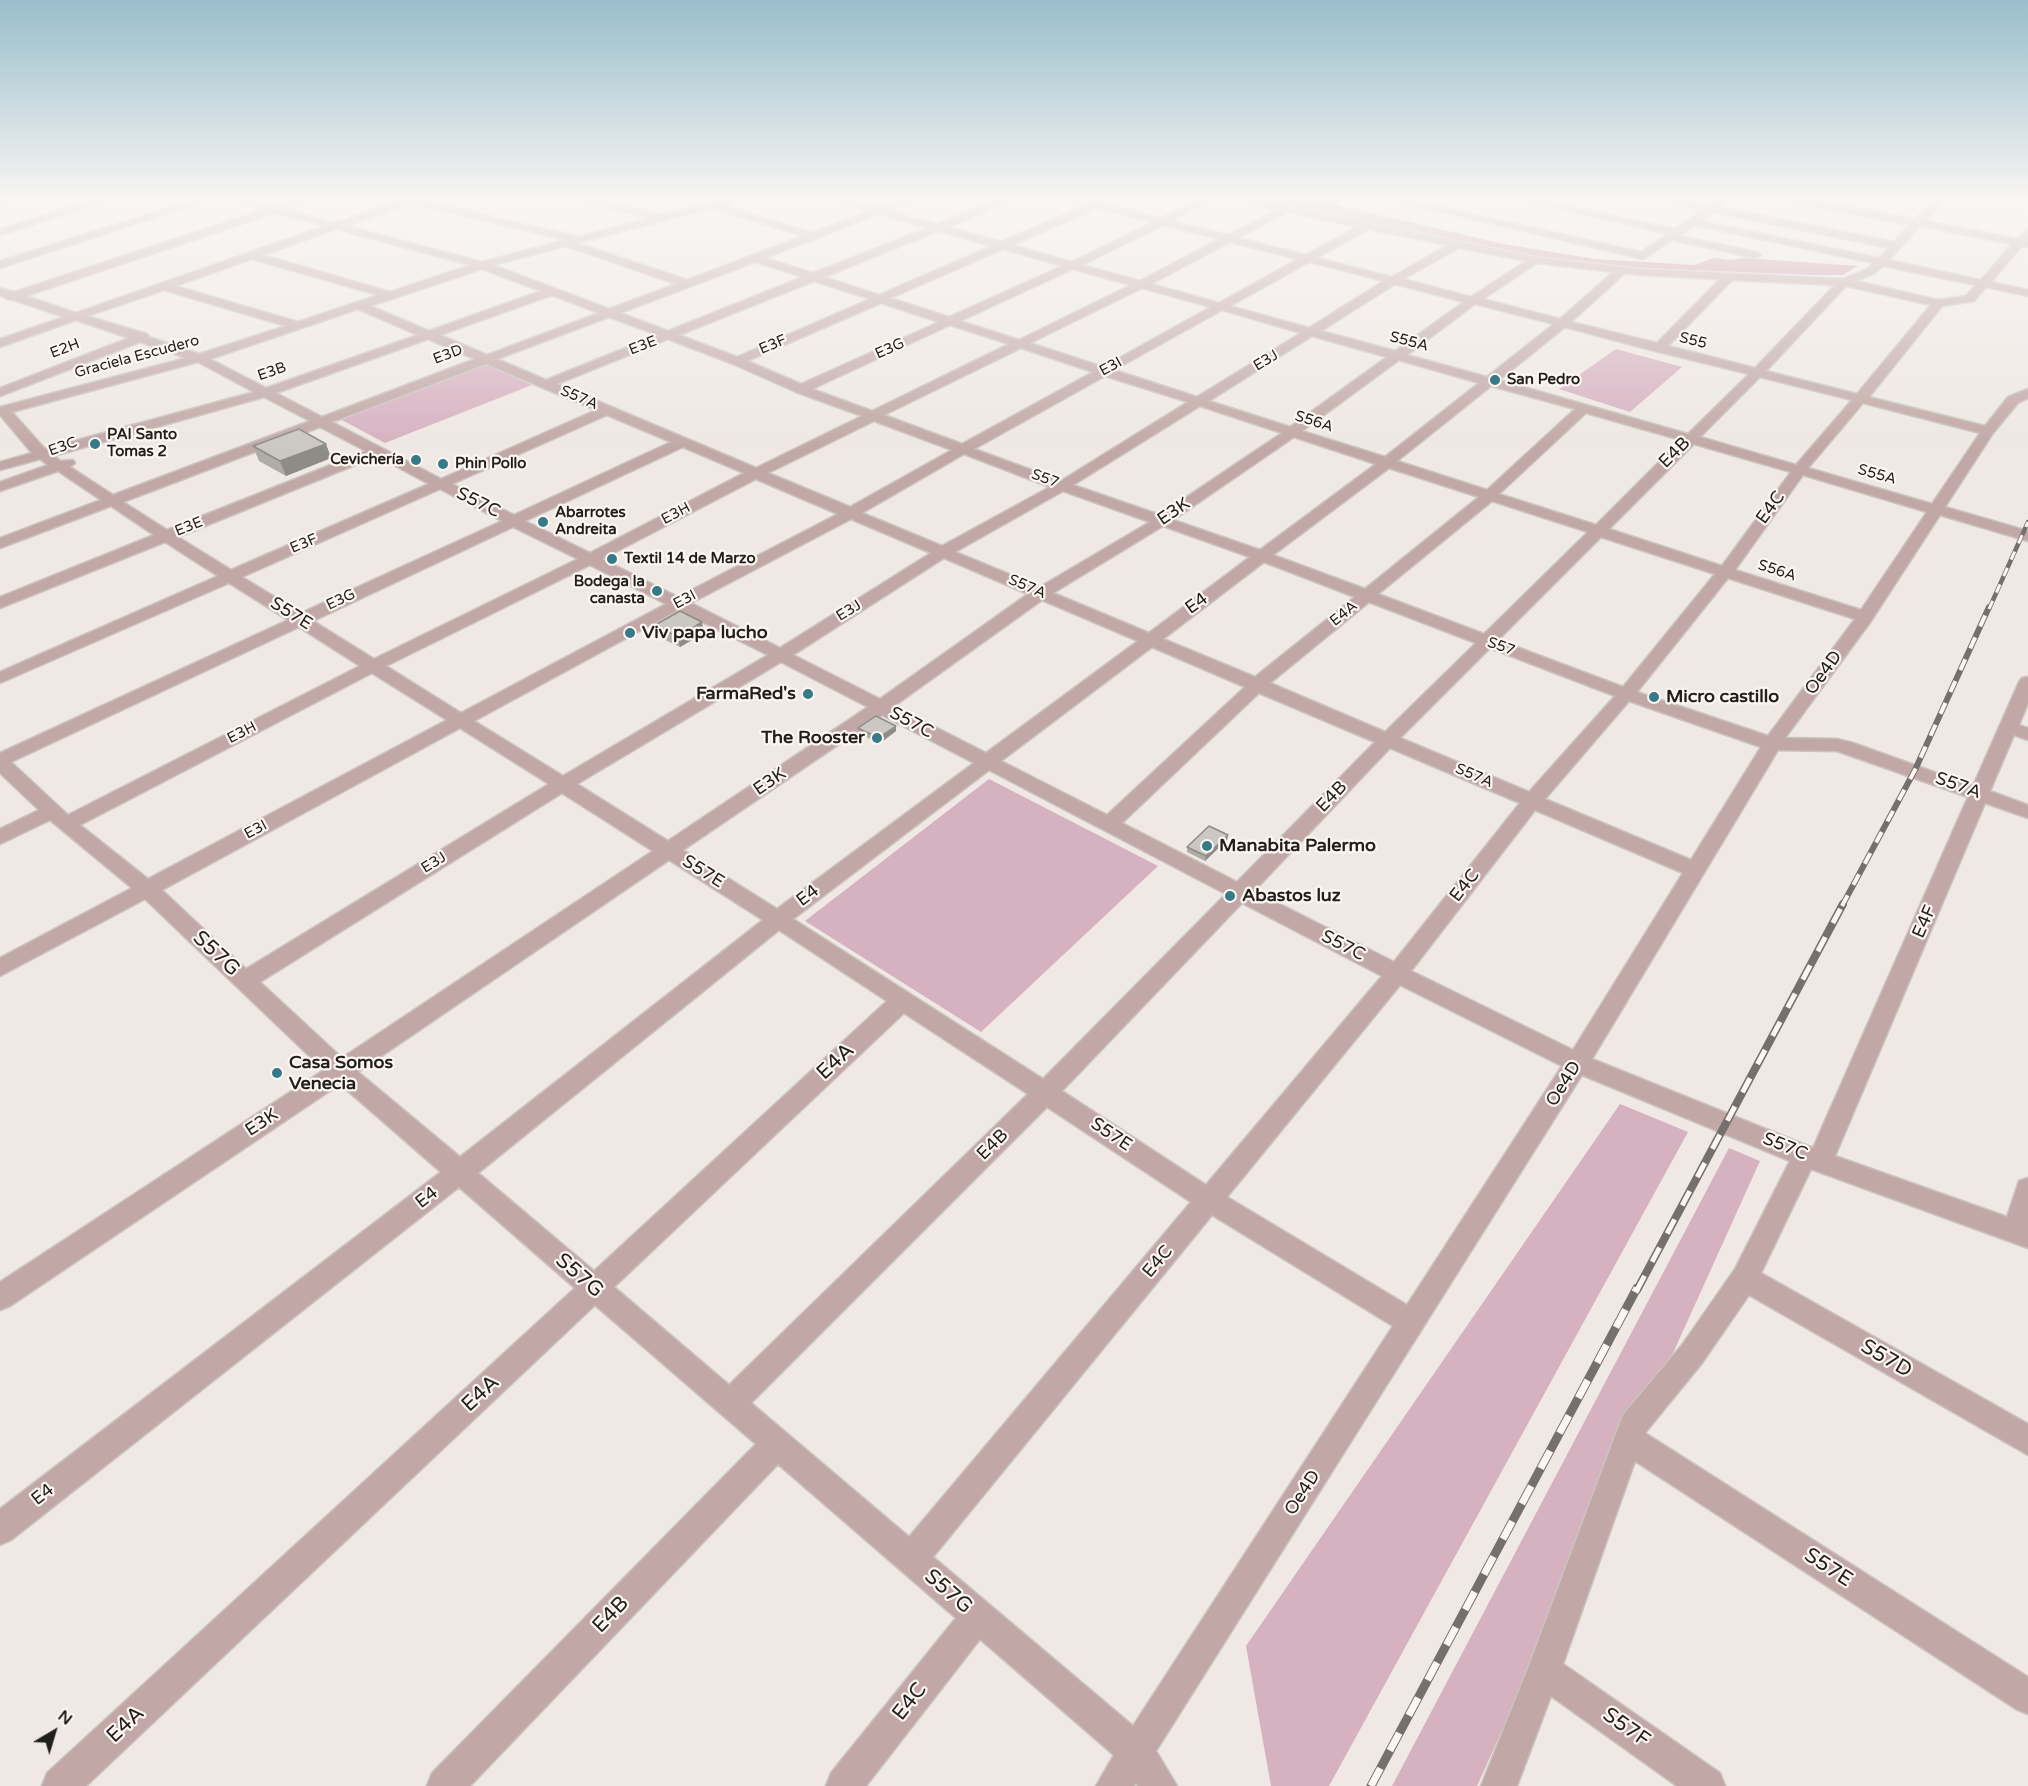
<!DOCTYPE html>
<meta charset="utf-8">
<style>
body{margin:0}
#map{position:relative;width:2028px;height:1786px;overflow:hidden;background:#efe8e4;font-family:"Varela Round",sans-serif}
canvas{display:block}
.north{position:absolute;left:24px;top:1702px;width:60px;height:60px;-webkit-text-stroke:4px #fdf6f1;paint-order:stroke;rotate:38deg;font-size:16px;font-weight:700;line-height:24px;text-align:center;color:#211f1d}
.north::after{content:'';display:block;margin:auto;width:21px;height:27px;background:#211f1d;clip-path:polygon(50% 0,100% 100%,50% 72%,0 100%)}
</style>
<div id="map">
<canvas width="2028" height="1786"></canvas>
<div class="north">N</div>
</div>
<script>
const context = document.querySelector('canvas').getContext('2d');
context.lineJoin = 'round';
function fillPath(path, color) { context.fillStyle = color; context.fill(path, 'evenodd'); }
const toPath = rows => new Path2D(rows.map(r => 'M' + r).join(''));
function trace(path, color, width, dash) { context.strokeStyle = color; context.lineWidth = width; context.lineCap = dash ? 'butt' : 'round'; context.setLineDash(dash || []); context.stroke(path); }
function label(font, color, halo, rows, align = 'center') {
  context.font = font + ' "Varela Round",sans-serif'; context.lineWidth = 4.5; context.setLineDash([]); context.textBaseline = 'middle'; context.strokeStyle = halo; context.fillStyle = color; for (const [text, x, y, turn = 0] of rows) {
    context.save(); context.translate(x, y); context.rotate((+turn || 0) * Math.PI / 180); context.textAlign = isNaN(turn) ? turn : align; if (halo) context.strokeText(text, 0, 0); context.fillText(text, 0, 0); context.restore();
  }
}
const green = toPath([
 [1616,349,1682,367,1630,412,1559,389],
 [484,364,532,385,385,443,338,418],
 [989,779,1158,866,981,1032,805,921],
 [1620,1104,1688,1132,1329,1786,1271,1786,1246,1646],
 [1729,1148,1760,1161,1477,1786,1392,1786]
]);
const forest = toPath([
 [1257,200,1344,200,1336,205,1504,244,1595,259,1695,265,1714,258,1729,260,1746,258,1858,266,1843,275,1812,275,1619,267,1532,257]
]);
const minor = toPath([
 [0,200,9,200,0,204,0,200],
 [94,200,109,200,0,235,0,229,94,200],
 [194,200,209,200,0,268,0,261,194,200],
 [233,200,249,200,274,206,293,200,308,200,285,209,335,223,400,200,423,200,578,237,650,218,578,200,596,200,662,215,718,200,735,200,723,205,812,233,869,211,834,200,850,200,878,208,899,200,913,200,889,211,937,224,998,200,1012,200,948,227,1001,242,1086,205,1072,200,1100,200,1104,204,1161,218,1198,200,1211,200,1171,221,1228,235,1276,210,1238,200,1258,200,1535,257,1642,269,1843,279,1867,269,1873,263,1694,225,1680,236,1756,252,1761,255,1756,258,1672,240,1643,259,1396,201,1410,200,1641,252,1668,234,1523,200,1542,200,1675,229,1702,210,1664,200,1684,200,1709,205,1716,200,1728,200,1719,207,1894,242,1910,225,1798,203,1793,200,1814,200,1915,219,1934,200,1944,200,1925,221,2017,239,2028,229,2028,247,2022,246,1991,282,2028,290,2028,296,1986,287,1974,301,1942,306,1869,397,1985,426,2008,397,2028,389,2028,398,2018,403,1993,433,1945,507,2028,531,2028,541,1940,515,1871,621,1785,738,1837,739,1853,743,1973,786,2019,682,2022,678,2028,677,2028,703,2019,725,2028,728,2028,740,2014,735,1990,791,2028,805,2028,818,1985,803,1835,1156,2007,1217,2019,1181,2028,1178,2028,1248,1811,1169,1761,1273,2028,1424,2028,1455,1749,1295,1702,1363,1645,1433,2028,1677,2028,1714,2016,1709,1635,1461,1563,1664,1720,1773,1725,1786,1677,1786,1551,1696,1517,1786,1481,1786,1527,1671,1623,1415,1682,1345,1735,1269,1790,1161,1582,1075,1156,1751,1177,1786,1138,1786,1136,1783,1134,1786,1096,1786,1114,1755,980,1639,866,1786,826,1786,831,1773,956,1618,778,1464,470,1786,427,1786,432,1773,756,1444,595,1305,86,1786,42,1786,47,1773,575,1288,459,1187,11,1540,0,1545,0,1509,441,1172,340,1084,10,1306,0,1310,0,1282,324,1070,145,899,0,976,0,958,132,888,50,820,0,844,0,829,39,810,0,773,0,753,288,620,229,583,0,683,0,672,218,576,165,542,0,608,0,597,154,535,111,506,0,548,0,538,101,500,58,471,0,491,0,482,48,465,40,459,0,470,0,462,32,453,0,415,0,407,186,358,140,342,0,396,0,388,129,338,76,320,0,347,0,339,64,317,14,300,7,299,0,295,0,288,14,292,263,210,233,200],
 [411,203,565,240,482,262,346,226,411,203],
 [712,208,803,236,687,280,577,243,712,208],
 [1097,208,1153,222,1072,262,1012,245,1097,208],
 [1287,212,1357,227,1306,255,1238,238,1287,212],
 [1713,212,1889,248,1879,258,1700,221,1713,212],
 [274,213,325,226,76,313,26,296,274,213],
 [879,214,928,228,813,273,765,258,879,214],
 [1163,225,1219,239,1140,281,1082,265,1163,225],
 [1920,226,2012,244,1981,280,1889,260,1920,226],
 [336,229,470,265,390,292,263,255,336,229],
 [1368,229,1448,245,1392,277,1317,258,1368,229],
 [938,231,992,246,879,295,824,277,938,231],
 [1230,242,1298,259,1219,303,1151,284,1230,242],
 [566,246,676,284,609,309,493,265,566,246],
 [1459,248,1526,261,1471,297,1403,279,1459,248],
 [1003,249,1062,266,949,317,890,298,1003,249],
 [252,259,378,295,298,322,175,286,252,259],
 [755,262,803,277,668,331,620,313,755,262],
 [1309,262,1384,281,1309,328,1230,306,1309,262],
 [1537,263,1613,272,1560,319,1483,299,1537,263],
 [1883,266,1976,285,1966,296,1938,300,1856,281,1875,273,1883,266],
 [482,269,541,291,429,331,370,306,482,269],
 [1073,269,1131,285,1019,340,960,321,1073,269],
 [1625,273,1642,275,1720,279,1657,343,1571,322,1625,273],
 [1732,280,1835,285,1755,368,1668,346,1732,280],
 [814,281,870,299,737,357,679,335,814,281],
 [1395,284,1464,302,1395,351,1321,331,1395,284],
 [1846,286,1931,305,1857,394,1766,371,1846,286],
 [1142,288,1211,307,1103,367,1030,343,1142,288],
 [164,290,286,326,199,354,149,337,147,334,87,316,164,290],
 [552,295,599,313,487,355,440,335,552,295],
 [881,303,939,322,801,384,747,361,881,303],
 [1475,304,1554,324,1487,377,1407,355,1475,304],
 [358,309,418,335,266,388,210,359,358,309],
 [1222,310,1301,333,1197,397,1114,370,1222,310],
 [609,317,658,335,546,380,497,359,609,317],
 [950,325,1009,344,872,411,812,389,950,325],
 [1565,327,1655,351,1749,374,1688,434,1499,380,1565,327],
 [1312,336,1387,357,1290,427,1209,401,1312,336],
 [428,339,475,359,322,417,276,393,428,339],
 [668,339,733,364,796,392,862,416,756,468,557,384,668,339],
 [1021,348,1093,372,962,444,884,415,1021,348],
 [1399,360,1479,383,1385,457,1302,431,1399,360],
 [198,362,254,392,45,449,12,412,198,362],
 [486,364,596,410,441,479,332,422,486,364],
 [1105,376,1188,402,1061,481,974,449,1105,376],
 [1760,377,1852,400,1796,465,1700,437,1760,377],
 [1491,386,1575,409,1487,490,1397,461,1491,386],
 [264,397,310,421,113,495,70,467,75,463,73,460,61,461,53,456,264,397],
 [1863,403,1980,433,1932,504,1808,468,1863,403],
 [1200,406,1282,433,1160,515,1073,485,1200,406],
 [1586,413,1681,440,1596,525,1499,494,1586,413],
 [607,415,671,442,514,515,452,484,607,415],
 [874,421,952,450,850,507,768,473,874,421],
 [320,427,366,451,167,530,123,502,320,427],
 [1294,437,1376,464,1260,550,1173,520,1294,437],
 [1694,444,1791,472,1722,566,1609,529,1694,444],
 [683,447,744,473,590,553,525,521,683,447],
 [964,454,1050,487,942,546,862,513,964,454],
 [377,456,429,484,231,570,178,537,377,456],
 [1389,468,1479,497,1365,589,1273,555,1389,468],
 [1803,475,1927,512,1861,610,1735,570,1803,475],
 [756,479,838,514,678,597,602,559,756,479],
 [440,489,502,521,301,613,242,577,440,489],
 [1063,491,1150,522,1040,587,955,552,1063,491],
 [1492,501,1588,532,1484,634,1378,594,1492,501],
 [851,519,931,553,780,648,691,603,851,519],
 [1163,526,1250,557,1149,633,1053,593,1163,526],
 [513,527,578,559,374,659,313,621,513,527],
 [1601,537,1715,574,1623,687,1498,640,1601,537],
 [944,558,1028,594,880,699,793,655,944,558],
 [1264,562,1355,597,1255,677,1163,639,1264,562],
 [590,565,666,604,461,713,386,666,590,565],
 [1728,578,1855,619,1768,736,1637,692,1728,578],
 [1042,600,1138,641,986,753,894,706,1042,600],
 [1369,602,1476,643,1385,732,1270,683,1369,602],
 [678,610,768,655,563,776,474,721,678,610],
 [299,627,360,666,68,815,11,762,299,627],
 [1152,647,1245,687,1107,815,1001,761,1152,647],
 [1490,648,1615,696,1529,792,1400,738,1490,648],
 [781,662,868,707,668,841,577,784,781,662],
 [372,673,447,720,148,879,80,825,372,673],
 [1259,693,1375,742,1237,882,1122,823,1259,693],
 [1629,701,1761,747,1691,860,1545,799,1629,701],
 [882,715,974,763,777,909,683,850,882,715],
 [460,728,549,784,246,969,162,890,460,728],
 [1390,748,1520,803,1394,962,1254,891,1390,748],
 [1778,750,1837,751,1968,797,1813,1148,1592,1059,1778,750],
 [989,770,1226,894,1043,1079,793,919,989,770],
 [562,793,653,851,342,1058,260,982,562,793],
 [1535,810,1683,873,1573,1050,1411,971,1535,810],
 [669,860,763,920,460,1157,358,1072,669,860],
 [1242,903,1382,976,1206,1185,1062,1091,1242,903],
 [779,930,887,1001,594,1271,478,1173,779,930],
 [1400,985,1562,1066,1407,1305,1227,1197,1400,985],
 [904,1013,1028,1094,729,1385,614,1287,904,1013],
 [1047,1107,1191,1202,909,1537,751,1403,1047,1107],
 [1212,1215,1393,1326,1133,1726,933,1557,1212,1215]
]);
const railFar3 = toPath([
 [1989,609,2028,522]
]);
const railFar2 = toPath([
 [1842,906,1915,770,1989,607]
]);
const railFar1 = toPath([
 [1637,1290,1843,904]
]);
const rail = toPath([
 [1371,1786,1637,1288]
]);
const wall = toPath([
 [326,444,331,458,286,476,259,461,253,446],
 [655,625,704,633,680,647,657,636],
 [896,726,896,731,879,744,859,733,858,728],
 [1228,835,1227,840,1205,861,1187,852,1187,847]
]);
const shadedWall = toPath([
 [326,444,331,458,286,476,280,461],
 [702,622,704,633,680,647,678,637],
 [896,726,896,731,879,744,878,738],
 [1228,835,1227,840,1205,861,1206,856]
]);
const building = toPath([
 [299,429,326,444,280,461,253,446,299,429],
 [680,611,702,622,678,637,655,625,680,611],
 [876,716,896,726,878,738,858,728,876,716],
 [1209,826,1228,835,1206,856,1187,847,1209,826]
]);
const markers = [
 [1495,380,6,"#367989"],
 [95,444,6,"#367989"],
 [416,460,6,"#367989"],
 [443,464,6,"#367989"],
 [543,522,6,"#367989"],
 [612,559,6,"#367989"],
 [657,591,6,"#367989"],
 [630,633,6,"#367989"],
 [808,694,6,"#367989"],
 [1654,697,6,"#367989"],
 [877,738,6,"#367989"],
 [1207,846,6,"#367989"],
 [1230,896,6,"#367989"],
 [277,1073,6,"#367989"]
];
const farStreetnames = [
 ["S55",1693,341,14],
 ["S55A",1409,342,15],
 ["E3F",773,345,-23],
 ["E3E",643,346,-21],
 ["E2H",65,349,-21],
 ["E3G",890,349,-24],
 ["E3D",448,355,-21],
 ["Graciela Escudero",137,357,-15],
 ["E3J",1266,361,-31],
 ["E3I",1111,367,-29],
 ["E3B",272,372,-19],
 ["S57A",579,398,23],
 ["S56A",1314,422,18],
 ["E3C",63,447,-20],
 ["S55A",1877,475,16],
 ["S57",1045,479,21],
 ["E3H",676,514,-28],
 ["E3E",189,527,-22],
 ["E3F",304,544,-23],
 ["S56A",1777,571,18],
 ["S57A",1027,587,23],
 ["E3G",341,600,-25],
 ["E3I",685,600,-28],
 ["E3J",849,611,-32],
 ["E4A",1344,614,-39],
 ["S57",1501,647,20],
 ["E3H",242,733,-27],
 ["S57A",1474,776,23],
 ["E3I",256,830,-28],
 ["E3J",434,863,-32]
];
const farPoinames = [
 ["San Pedro",1507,380],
 ["PAI Santo",107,435],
 ["Tomas 2",107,452],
 ["Cevichería",404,460,"right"],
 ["Phin Pollo",455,464],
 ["Abarrotes",555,513],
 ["Andreita",555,530],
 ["Textil 14 de Marzo",624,559],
 ["Bodega la",645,582,"right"],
 ["canasta",645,599,"right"]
];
const streetNames = [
 ["E4B",1675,453,-45],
 ["S57C",478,503,26],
 ["E4C",1771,508,-54],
 ["E3K",1174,512,-34],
 ["E4",1197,604,-36],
 ["S57E",291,614,32],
 ["Oe4D",1824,673,-54],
 ["S57C",911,723,28],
 ["E3K",770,782,-34],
 ["S57A",1958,786,20],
 ["E4B",1332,797,-46],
 ["S57E",703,872,32],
 ["E4C",1465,886,-52],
 ["E4",808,896,-37],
 ["E4F",1925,922,-66],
 ["S57C",1343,946,27],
 ["Oe4D",1564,1084,-58],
 ["E3K",262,1123,-33],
 ["S57E",1111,1135,34],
 ["E4B",993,1145,-45],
 ["S57C",1785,1147,22],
 ["E4",427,1198,-38],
 ["E4C",1158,1262,-50],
 ["Oe4D",1303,1493,-57],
 ["E4",43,1495,-38]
];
const poiNames = [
 ["Viv papa lucho",642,633],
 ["FarmaRed's",796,694,"right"],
 ["Micro castillo",1666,697],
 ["The Rooster",865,738,"right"],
 ["Manabita Palermo",1219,846],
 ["Abastos luz",1242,896],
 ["Casa Somos",289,1063],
 ["Venecia",289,1084]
];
const nearStreetnames = [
 ["S57G",216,954,43],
 ["E4A",836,1062,-43],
 ["S57G",579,1276,41],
 ["S57D",1886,1359,30],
 ["E4A",481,1394,-43],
 ["S57E",1828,1568,33],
 ["S57G",948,1592,41],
 ["E4B",611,1615,-46],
 ["E4C",910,1702,-52],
 ["E4A",126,1725,-43],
 ["S57F",1626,1728,35]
];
fillPath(green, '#d6b1c0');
fillPath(forest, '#c998ac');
trace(minor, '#cac4c0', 3);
fillPath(minor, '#c1a8a6');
trace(railFar3, '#75706e', 4.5);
trace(railFar2, '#75706e', 6);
trace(railFar1, '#75706e', 8);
trace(rail, '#75706e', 9);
trace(railFar3, '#fdf6f1', 3, [9]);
trace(railFar2, '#fdf6f1', 4, [12]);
trace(railFar1, '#fdf6f1', 5, [16]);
trace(rail, '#fdf6f1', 7, [20]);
fillPath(wall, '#afaca6');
fillPath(shadedWall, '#8e8c87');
fillPath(building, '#cbc8c1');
trace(building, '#8e8c87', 1.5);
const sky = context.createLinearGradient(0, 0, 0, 450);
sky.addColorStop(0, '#98becb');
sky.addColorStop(0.44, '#f8f5f3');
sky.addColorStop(1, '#f8f5f300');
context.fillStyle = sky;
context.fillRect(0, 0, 2028, 450);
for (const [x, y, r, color] of markers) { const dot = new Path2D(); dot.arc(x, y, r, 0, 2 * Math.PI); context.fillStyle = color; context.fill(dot); trace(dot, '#fdf6f1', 2); }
label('15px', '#211f1d', '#fdf6f1', farStreetnames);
label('bold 15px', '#211f1d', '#fdf6f1', farPoinames, 'left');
label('18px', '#211f1d', '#fdf6f1', streetNames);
label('bold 18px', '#211f1d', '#fdf6f1', poiNames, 'left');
label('21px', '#211f1d', '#fdf6f1', nearStreetnames);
</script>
